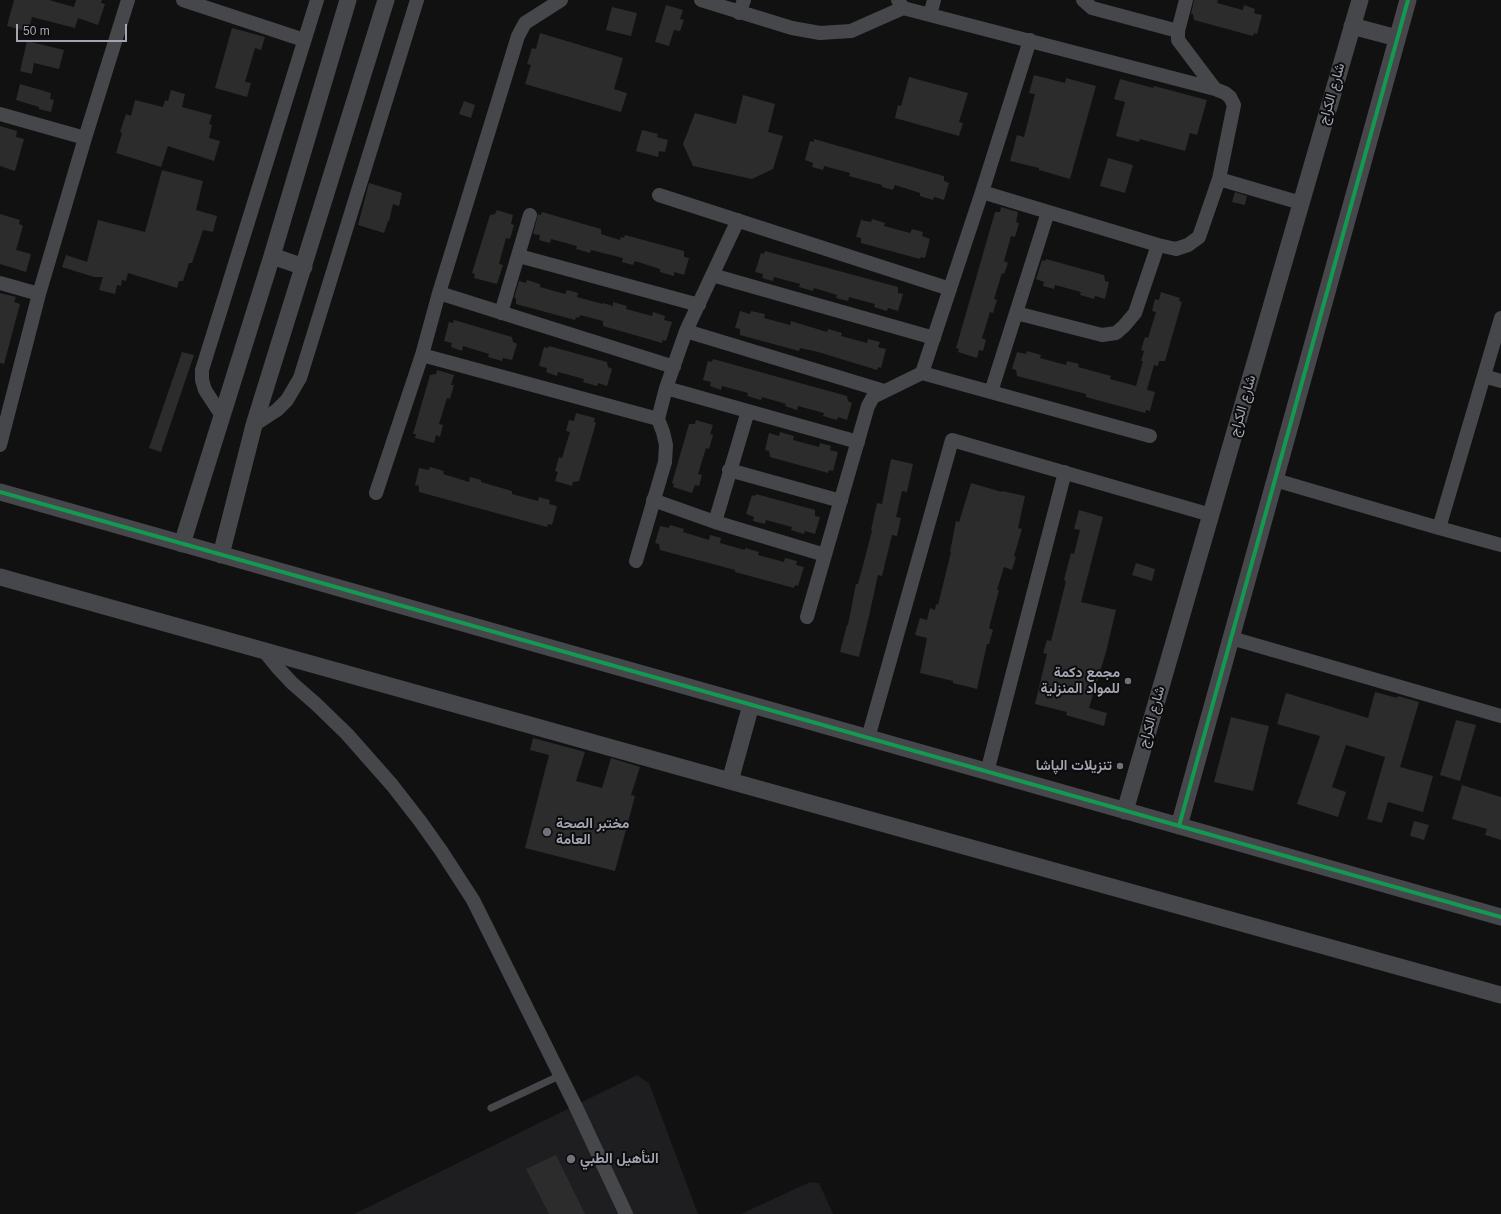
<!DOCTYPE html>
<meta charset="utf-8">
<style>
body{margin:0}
#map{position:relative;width:1501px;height:1214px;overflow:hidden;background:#111112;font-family:Arial,sans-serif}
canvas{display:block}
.scale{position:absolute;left:16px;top:24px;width:111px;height:18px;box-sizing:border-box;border:2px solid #a3a6b2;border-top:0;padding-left:5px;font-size:12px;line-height:14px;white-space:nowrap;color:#a3a6b2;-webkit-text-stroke:3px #0c0c0d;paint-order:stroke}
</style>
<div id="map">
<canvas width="1501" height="1214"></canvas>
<div class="scale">50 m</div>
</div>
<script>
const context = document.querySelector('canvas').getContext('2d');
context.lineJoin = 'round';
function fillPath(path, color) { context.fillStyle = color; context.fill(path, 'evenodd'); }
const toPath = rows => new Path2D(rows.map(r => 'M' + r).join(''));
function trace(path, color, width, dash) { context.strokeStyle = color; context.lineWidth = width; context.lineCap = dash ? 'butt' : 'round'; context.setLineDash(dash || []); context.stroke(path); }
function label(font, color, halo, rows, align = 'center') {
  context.font = font + ' Arial,Vazirmatn,sans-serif'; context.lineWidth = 4; context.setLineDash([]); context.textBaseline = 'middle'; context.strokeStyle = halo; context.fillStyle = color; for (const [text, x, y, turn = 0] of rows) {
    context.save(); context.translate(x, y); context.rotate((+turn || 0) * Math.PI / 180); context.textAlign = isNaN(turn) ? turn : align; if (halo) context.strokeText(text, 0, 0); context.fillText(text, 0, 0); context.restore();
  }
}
const built = toPath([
 [637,1075,649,1083,698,1214,354,1214],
 [810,1182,819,1183,833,1214,741,1214]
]);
const building = toPath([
 [14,0,49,0,74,7,76,0,102,0,101,3,105,4,98,25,78,18,75,28,32,17,28,32,7,26],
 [1194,0,1218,0,1217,3,1243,10,1244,5,1255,9,1254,13,1262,15,1257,34,1254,33,1253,36,1194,20,1193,14,1191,14],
 [666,5,683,10,680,19,684,20,680,31,674,30,669,46,655,42],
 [612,7,637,13,631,36,606,30],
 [232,28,265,37,261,50,255,48,245,82,251,83,247,97,215,88],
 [540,33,623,58,614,89,627,93,621,112,525,84,531,65,527,64,532,48,536,49],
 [27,41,64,50,59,69,34,63,32,74,20,71],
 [1034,75,1065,83,1066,78,1096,86,1070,179,1039,170,1039,168,1010,161,1017,135,1024,137,1035,94,1029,93],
 [909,77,968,93,959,122,963,123,959,136,895,118,898,105,901,106],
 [1120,79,1153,88,1154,86,1207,100,1197,135,1190,133,1185,151,1140,139,1139,142,1116,136,1125,102,1114,99],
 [20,84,51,93,50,99,54,100,51,112,39,109,39,107,16,100],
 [171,90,185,94,182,107,212,115,209,124,212,125,209,138,220,141,214,161,168,146,161,167,116,153,122,133,120,132,126,114,131,116,135,100,163,107,165,100,168,101],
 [743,95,775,104,768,132,783,136,773,169,752,179,693,166,683,144,695,113,736,124],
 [464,101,475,105,471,118,459,114],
 [0,126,17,131,16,137,24,139,15,171,0,166],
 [642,130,658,134,657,137,668,140,665,152,659,151,658,157,636,151],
 [814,139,944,176,944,181,949,183,944,200,934,197,933,200,920,196,920,193,895,185,893,190,882,187,882,185,849,176,850,173,824,166,823,170,812,167,813,163,805,160,810,141,814,142],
 [1108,158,1133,165,1125,193,1100,186],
 [162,170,203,181,196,210,217,216,213,232,203,230,192,263,189,263,183,281,179,281,177,288,128,273,126,281,122,280,121,286,117,285,115,294,99,290,103,277,94,277,62,267,66,255,87,262,98,220,145,232],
 [369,183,402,193,399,206,393,204,389,221,388,221,384,233,358,225],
 [1235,192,1247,196,1245,205,1232,202],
 [1001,207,1018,212,1016,222,1019,223,1015,237,1011,236,1004,261,1008,263,1004,274,1002,273,994,299,997,300,993,313,990,312,982,338,986,340,983,351,979,350,977,358,958,352,959,349,956,348,995,212,1000,212],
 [497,210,513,215,511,224,514,225,510,239,506,238,499,264,503,265,497,284,474,278,475,274,472,273,490,215,495,214],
 [542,212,601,229,601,234,620,240,621,237,624,238,625,235,684,251,684,257,689,258,684,275,674,272,674,276,660,272,660,269,635,261,633,265,622,262,623,258,591,250,590,253,576,249,577,246,551,239,550,243,539,240,540,235,533,234,538,214,541,215],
 [0,214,20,220,19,224,23,226,16,250,31,254,26,272,0,264],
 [872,219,885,223,884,226,910,233,912,229,923,232,922,236,930,239,925,258,921,257,920,259,861,243,861,238,856,237,861,220,871,222],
 [765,251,898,287,898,293,903,294,898,311,888,308,887,311,874,307,875,304,849,297,848,301,836,298,837,295,814,288,813,291,799,287,800,284,774,277,773,281,762,278,763,274,755,272,761,253,764,254],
 [1046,259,1104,275,1105,281,1109,282,1105,299,1095,296,1094,299,1080,295,1081,292,1055,285,1054,289,1043,286,1044,282,1036,279,1042,260,1045,261],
 [527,280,540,284,540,287,565,294,567,290,578,293,577,297,603,304,603,303,613,306,613,302,627,306,626,309,652,316,653,312,665,316,664,320,672,322,666,341,663,340,662,343,603,326,603,321,580,315,579,318,576,317,575,320,516,304,516,298,514,298,519,281,526,283],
 [1161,292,1180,298,1179,301,1182,302,1165,361,1159,361,1158,366,1154,365,1147,390,1155,392,1150,411,1146,410,1145,413,1086,397,1086,394,1017,376,1016,370,1012,369,1017,352,1026,354,1027,351,1041,355,1040,358,1066,365,1067,361,1079,364,1078,367,1111,376,1110,379,1136,386,1143,361,1141,361,1144,351,1141,350,1145,337,1148,338,1156,312,1152,311,1155,299,1159,300],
 [0,293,16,297,14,302,20,304,4,364,0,363],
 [740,311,750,314,751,311,765,314,764,318,790,325,791,321,827,332,828,329,842,333,841,336,867,343,868,339,880,342,878,347,886,349,881,368,878,367,877,370,818,352,800,348,799,351,740,335,740,329,735,328],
 [454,320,512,337,513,342,517,344,512,360,503,358,502,361,488,357,489,354,463,346,462,351,451,347,452,343,444,341,449,322,453,323],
 [549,346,607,362,608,367,612,369,607,386,598,383,597,386,583,382,584,379,558,372,557,376,546,372,547,368,539,366,544,347,548,348],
 [182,352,194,355,161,452,149,448],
 [713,359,847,396,848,401,852,403,847,420,838,417,837,420,823,416,824,413,798,406,797,410,785,406,786,404,762,397,761,400,747,396,748,393,722,386,721,390,710,386,711,382,703,380,708,361,712,362],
 [437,370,454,375,451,385,454,385,450,399,447,398,439,424,443,425,440,437,436,435,434,443,415,438,416,434,413,434,430,375,436,374],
 [576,413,595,418,594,422,596,423,579,481,573,482,572,486,555,481,558,472,555,471,559,457,562,458,570,432,566,431,569,420,574,421],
 [696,420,713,425,710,434,713,435,709,449,706,448,698,474,702,475,699,486,695,485,692,493,673,487,674,484,672,483,689,424,695,424],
 [780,432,794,436,793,440,819,447,820,443,831,446,830,450,838,452,833,471,829,470,828,473,770,457,769,451,765,450,769,433,779,436],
 [891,459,913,464,907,492,902,491,896,517,901,518,897,536,892,535,882,576,878,575,869,616,859,657,840,652,847,625,848,625,856,584,858,584,872,531,871,530,877,503,882,504],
 [430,467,444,471,443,474,469,482,470,477,481,480,481,482,512,491,512,494,538,501,539,497,550,500,549,504,557,506,552,525,548,524,547,527,419,492,419,486,415,485,419,468,429,470],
 [971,483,1002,492,1002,491,1025,496,1018,528,1022,529,1014,556,1016,557,1012,570,1004,567,997,590,999,590,989,628,993,630,989,644,987,644,977,689,953,683,953,681,920,673,927,638,915,635,920,618,927,620,930,608,935,610,936,604,938,605,951,552,950,552,956,521,959,522],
 [756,494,815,510,815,516,820,517,815,534,805,531,804,534,791,530,792,527,766,520,765,524,753,521,754,517,746,514,752,495,755,496],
 [1079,510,1103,517,1081,602,1116,610,1106,652,1089,708,1107,713,1104,726,1066,715,1067,712,1035,704,1047,654,1043,653,1047,640,1051,641,1066,581,1064,580,1071,553,1074,554,1080,530,1074,529],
 [670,525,684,529,683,532,709,540,710,535,721,538,720,543,745,550,745,548,759,552,758,555,784,562,785,558,797,561,796,565,804,567,798,586,795,585,794,588,735,572,735,570,660,550,659,544,655,543,660,526,669,528],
 [1136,563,1155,569,1152,581,1132,575],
 [1375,692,1397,698,1398,696,1419,702,1400,767,1433,776,1423,812,1388,802,1382,823,1367,819,1385,757,1346,745,1332,787,1346,792,1338,817,1297,804,1320,736,1277,724,1286,693,1368,718],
 [1231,717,1269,726,1253,791,1214,782],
 [1456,720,1476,725,1460,781,1440,775],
 [533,738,585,752,576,781,602,788,611,758,640,767,631,795,635,796,615,871,525,848,549,755,530,750],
 [1462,785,1501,797,1501,840,1485,835,1487,829,1452,819],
 [1414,821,1429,825,1424,840,1410,836],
 [556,1155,585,1214,549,1214,526,1169]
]);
const service = toPath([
 [491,1108,559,1076]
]);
const minor = toPath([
 [183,0,304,40],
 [701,0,792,28,820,33,851,31,903,8],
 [898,0,903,8,1215,89,1225,93,1230,97,1234,105,1219,179,1199,237,1188,245,1176,249,1158,245,982,192],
 [1083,0,1092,8,1178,31],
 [1186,0,1178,31,1178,40,1215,89],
 [739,13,744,0],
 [930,15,934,0],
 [0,114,85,138],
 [1219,179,1301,203],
 [659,195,950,289],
 [519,256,699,305],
 [712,275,934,338],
 [0,283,39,294],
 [439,293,674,367],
 [501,313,530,215],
 [1016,313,1102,335,1116,333,1124,326,1135,313,1158,245],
 [1501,318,1439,528,1501,545],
 [686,331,884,391],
 [422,355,658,419],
 [922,373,982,192,1030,40],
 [1484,376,1501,381],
 [666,388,858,442],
 [991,392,1048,212],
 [222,416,205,390,202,380,202,370,317,0],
 [254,425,277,410,287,400,300,378,417,0],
 [0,445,39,294,85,138,128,0],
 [729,470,841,501],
 [1275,480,1439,528],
 [376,493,422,355,439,293,518,36,525,23,561,0],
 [653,500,715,522,825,555],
 [715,522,748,411],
 [636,561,665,462,666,445,663,432,658,419,666,388,686,331,738,220],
 [807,617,868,406,873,397,922,373,1150,436],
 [1231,638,1501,716],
 [265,652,278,668,292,683,316,704,347,734,392,785,420,821,442,852,473,900,493,940,575,1105,626,1214],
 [868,738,952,440,1211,515],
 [987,772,1065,472]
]);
const tertiary = toPath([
 [1352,26,1397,38],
 [272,256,304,267],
 [0,492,1501,917],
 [182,544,272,256,348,0],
 [221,555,254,425,386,0],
 [0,577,730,781,1501,995],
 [730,781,751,705],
 [1125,811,1360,0],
 [1179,826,1408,0]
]);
const cycleway = toPath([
 [0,492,1501,917],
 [1179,826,1408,0]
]);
const markers = [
 [1128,681,4,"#70727a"],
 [1120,766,4,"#70727a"],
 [547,832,5,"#70727a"],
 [571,1159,5,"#70727a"]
];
const streetNames = [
 ["شارع الكراج",1332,94,-74],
 ["شارع الكراج",1243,406,-74],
 ["شارع الكراج",1152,717,-74]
];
const poiNames = [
 ["مجمع دكمة",1120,673],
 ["للمواد المنزلية",1120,689],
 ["تنزيلات الپاشا",1112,766],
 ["مختبر الصحة",556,824,"left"],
 ["العامة",556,840,"left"],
 ["التأهيل الطبي",580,1159,"left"]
];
fillPath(built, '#1e1e20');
fillPath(building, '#2c2c2d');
trace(service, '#46474a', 7);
trace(minor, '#46474a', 14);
trace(tertiary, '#46474a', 17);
trace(cycleway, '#139951', 4);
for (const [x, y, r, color] of markers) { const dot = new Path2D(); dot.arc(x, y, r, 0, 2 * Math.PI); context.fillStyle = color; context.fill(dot); trace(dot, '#0c0c0d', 1.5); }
label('14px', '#a3a6b2', '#0c0c0d', streetNames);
label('bold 14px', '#a3a6b2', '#0c0c0d', poiNames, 'right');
</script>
